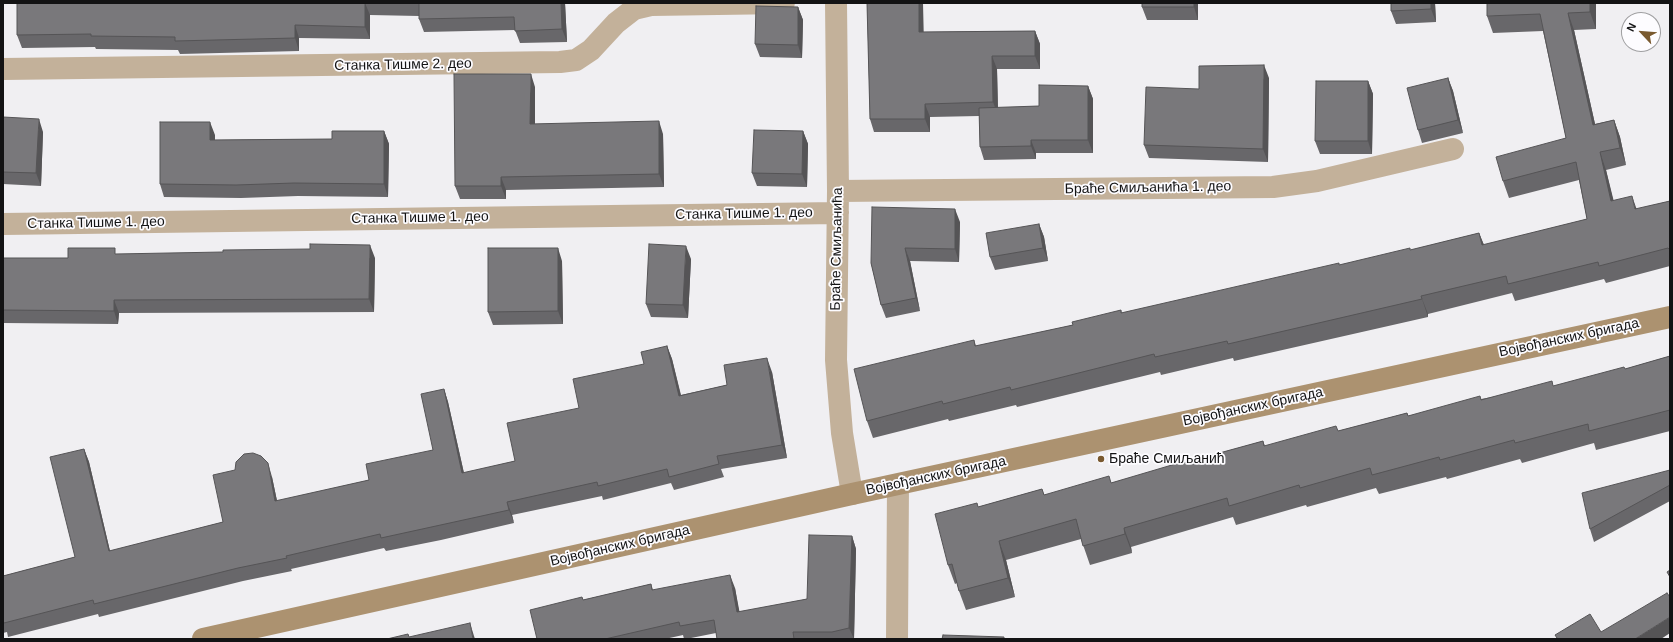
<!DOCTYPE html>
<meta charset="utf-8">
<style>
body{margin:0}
#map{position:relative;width:1673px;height:642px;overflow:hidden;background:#f0eff2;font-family:Arial,sans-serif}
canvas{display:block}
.frame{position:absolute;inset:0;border:4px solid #131314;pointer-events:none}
.north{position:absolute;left:1621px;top:12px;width:40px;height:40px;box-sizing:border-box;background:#fdfcff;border:1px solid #9f9fa1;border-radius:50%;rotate:296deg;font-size:11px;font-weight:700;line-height:16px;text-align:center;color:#131314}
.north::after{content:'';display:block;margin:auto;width:14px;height:18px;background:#79592f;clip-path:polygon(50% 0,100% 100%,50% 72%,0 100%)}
</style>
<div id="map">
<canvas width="1673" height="642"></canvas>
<div class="frame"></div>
<div class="north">N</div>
</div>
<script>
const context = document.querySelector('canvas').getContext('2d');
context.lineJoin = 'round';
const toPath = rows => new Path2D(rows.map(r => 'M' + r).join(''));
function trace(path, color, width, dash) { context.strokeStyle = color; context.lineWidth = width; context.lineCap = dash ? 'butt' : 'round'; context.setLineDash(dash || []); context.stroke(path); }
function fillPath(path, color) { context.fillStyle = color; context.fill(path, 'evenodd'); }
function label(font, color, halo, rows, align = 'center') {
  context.font = font + ' Arial,sans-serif'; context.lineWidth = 3.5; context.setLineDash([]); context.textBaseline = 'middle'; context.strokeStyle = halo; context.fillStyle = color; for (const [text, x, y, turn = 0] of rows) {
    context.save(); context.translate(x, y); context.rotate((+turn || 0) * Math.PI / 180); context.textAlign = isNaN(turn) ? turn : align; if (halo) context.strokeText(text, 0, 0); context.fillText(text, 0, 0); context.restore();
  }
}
const street = toPath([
 [836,3,838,191,836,360,842,433,852,494],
 [3,69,560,62,576,60,591,50,616,23,634,9,651,5,784,3],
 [838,191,1273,187,1317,181,1453,149],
 [3,224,838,213],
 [897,639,898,485]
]);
const secondary = toPath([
 [203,639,852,494,1670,317]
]);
const wall = toPath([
 [17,3,565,3,567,42,520,43,515,30,424,32,419,19,419,16,370,15,370,39,299,38,299,51,180,54,178,50,96,49,95,47,22,48,17,35],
 [867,3,923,3,923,32,1035,31,1040,44,1040,69,997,69,998,108,1039,106,1088,86,1093,99,1093,153,1036,153,1036,159,984,160,980,147,979,116,930,117,930,132,874,132,870,119],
 [1142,3,1198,3,1198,20,1147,20,1142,7],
 [1391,3,1435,3,1436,22,1396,24,1391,11],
 [1596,3,1596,29,1574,30,1595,124,1614,120,1620,137,1626,165,1606,170,1613,200,1637,209,1670,201,1670,266,1606,283,1604,279,1515,301,1512,293,1428,314,1428,317,1234,361,1233,358,1161,375,1160,372,1017,407,1016,405,949,421,948,419,873,438,867,421,974,340,976,346,1073,325,1121,310,1122,313,1339,265,1411,250,1479,233,1484,245,1587,219,1579,180,1509,198,1503,181,1566,138,1543,31,1493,33,1487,16],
 [798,7,803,20,802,58,760,57,755,44],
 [1269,78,1268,162,1149,158,1144,145,1199,89],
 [1448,78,1453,91,1463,133,1422,143,1418,130],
 [1368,81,1373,94,1372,154,1320,154,1315,141],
 [535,87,535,124,663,134,664,187,506,190,506,199,460,199,455,186],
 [3,117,43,132,41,186,3,184],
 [384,131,389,144,388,197,298,196,241,198,164,197,160,184,215,135,215,140,332,139],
 [803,131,808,144,807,187,757,186,752,173],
 [960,222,959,262,910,261,920,311,886,318,881,305,871,263],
 [1039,224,1044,237,1048,261,995,270,990,257],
 [117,254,375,258,374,312,119,313,118,324,3,323,3,258,68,258],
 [691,259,688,318,651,317,646,304],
 [562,261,563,324,493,325,488,312],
 [667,346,672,359,681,395,727,385,772,372,787,458,721,469,724,477,674,490,671,483,603,500,602,496,512,515,514,523,441,540,386,551,384,548,291,569,292,571,243,581,99,617,98,614,8,637,7,632,3,633,3,576,75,557,84,449,89,462,110,551,223,522,272,477,277,501,369,480,433,450,444,389,448,402,464,473,515,461,579,408,644,364],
 [1670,356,1670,431,1596,450,1594,443,1522,463,1520,459,1447,479,1446,477,1379,494,1376,488,1307,507,1306,505,1236,525,1233,517,1131,547,1132,553,1090,565,1081,539,1006,560,1015,597,966,610,959,591,957,583,955,584,948,565,978,507,1042,489,1044,495,1111,483,1263,441,1265,446,1338,431,1407,413,1408,416,1481,399,1554,386,1625,369],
 [1670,470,1670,501,1594,542,1590,529],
 [852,536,856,549,854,639,717,639,716,633,686,639,684,639,683,635,665,639,537,639,583,600,651,584,653,590,735,588,739,612,807,599]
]);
const shadedWall = toPath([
 [365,3,370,15,370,39,365,27],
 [561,3,565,3,567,42,562,29],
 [919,3,923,3,924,45,919,32],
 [1194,3,1198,3,1198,20,1194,7],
 [1431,3,1435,3,1436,22,1431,9],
 [1590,3,1596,3,1596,29,1590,12],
 [798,7,803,20,802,58,798,45],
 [1568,13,1574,30,1599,142,1593,125],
 [295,25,299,38,299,51,295,38],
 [1035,31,1040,44,1040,69,1035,56],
 [992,56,997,69,998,115,993,102],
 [1264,65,1269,78,1268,162,1263,149],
 [531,74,535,87,535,137,530,124],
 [1448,78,1453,91,1463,133,1458,120],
 [1368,81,1373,94,1372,154,1368,141],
 [1088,86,1093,99,1093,153,1088,140],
 [925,104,930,117,930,132,925,119],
 [39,119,43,132,41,186,36,173],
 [1614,120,1620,137,1626,165,1620,148],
 [659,121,663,134,664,187,659,174],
 [210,122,215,135,215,153,210,140],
 [384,131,389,144,388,197,384,184],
 [803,131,808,144,807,187,802,174],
 [1031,140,1036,153,1036,159,1031,146],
 [1600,152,1606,170,1618,218,1611,201],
 [501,177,506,190,506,199,501,186],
 [1632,196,1638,213,1635,209],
 [955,209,960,222,959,262,955,249],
 [1039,224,1044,237,1048,261,1043,248],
 [1479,233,1486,250,1482,245],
 [370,245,375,258,374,312,369,299],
 [686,246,691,259,688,318,683,305],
 [558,248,562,261,563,324,558,311],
 [905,248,910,261,920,311,916,298],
 [1421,296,1428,314,1428,317],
 [114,300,119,313,118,324,114,311],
 [667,346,672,359,684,409,679,396],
 [767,358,772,372,787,458,782,445],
 [444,389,448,402,467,487,462,473],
 [84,449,89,462,113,564,109,551],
 [268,463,272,477,280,515,275,501],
 [507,502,512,515,514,523,509,510],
 [1124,528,1131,547,1132,553,1125,534],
 [852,536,856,549,854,639,849,628],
 [999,541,1006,560,1015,597,1008,578],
 [730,575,735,588,742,625,737,612],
 [1670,617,1670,633,1661,639,1635,639],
 [470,623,474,636,475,639,473,639]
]);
const building = toPath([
 [17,3,365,3,365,27,295,25,295,38,175,41,175,37,91,36,91,34,17,35,17,3],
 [397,3,561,3,562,29,515,31,514,17,419,19,419,3,397,3],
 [867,3,919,3,919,32,1035,31,1035,56,992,56,993,102,925,104,925,119,870,119,867,3],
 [1142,3,1194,3,1194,7,1142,7,1142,3],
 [1391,3,1431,3,1431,9,1391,11,1391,3],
 [1487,3,1590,3,1590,12,1568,13,1593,125,1614,120,1620,148,1600,152,1611,201,1632,196,1635,209,1670,201,1670,249,1669,249,1668,248,1599,266,1598,262,1508,284,1506,276,1421,296,1422,299,1228,344,1227,341,1155,357,1154,354,1011,390,1010,387,943,404,942,401,867,421,854,369,974,340,975,346,1073,325,1072,322,1121,310,1121,313,1339,263,1339,265,1410,248,1410,250,1479,233,1482,245,1587,219,1576,162,1503,181,1496,157,1566,138,1540,14,1487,16,1487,3],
 [756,6,798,7,798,45,755,44,756,6],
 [1264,65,1263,149,1144,145,1146,87,1199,89,1199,66,1264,65],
 [454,74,531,74,530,124,659,121,659,174,501,177,501,186,455,186,454,74],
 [1448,78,1458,120,1418,130,1407,88,1448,78],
 [1316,81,1368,81,1368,141,1315,141,1316,81],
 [1039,85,1088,86,1088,140,1031,140,1031,146,980,147,979,108,1039,106,1039,85],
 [3,117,39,119,36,173,3,172,3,117],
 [160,122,210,122,210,140,332,139,332,131,384,131,384,184,294,183,236,185,160,184,160,122],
 [754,130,803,131,802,174,752,173,754,130],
 [872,207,955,209,955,249,905,248,916,298,881,305,871,263,872,207],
 [1039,224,1043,248,990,257,986,233,1039,224],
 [310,244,370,245,369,299,114,300,114,311,3,310,3,258,68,258,68,248,115,248,115,254,223,252,223,250,310,249,310,244],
 [649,244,686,246,683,305,646,304,649,244],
 [488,248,558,248,558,311,488,312,488,248],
 [667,346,679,396,727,385,724,365,767,358,782,445,717,456,719,464,669,477,667,469,598,486,597,482,507,502,509,510,436,526,381,538,380,534,286,556,287,558,238,568,94,604,93,600,4,623,3,621,3,576,75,557,50,457,84,449,109,551,223,522,213,475,235,470,236,462,244,454,253,453,261,456,268,463,275,501,369,480,366,464,433,450,421,394,444,389,462,473,515,461,507,423,579,408,573,379,644,364,641,352,667,346],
 [1670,356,1670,410,1589,431,1588,424,1515,443,1514,440,1440,460,1439,457,1372,475,1370,468,1300,488,1299,485,1229,506,1227,498,1124,528,1125,534,1083,546,1076,519,999,541,1008,578,959,591,952,564,948,565,935,514,977,503,978,507,1042,489,1044,495,1109,476,1111,483,1182,462,1183,463,1263,441,1264,446,1336,426,1338,431,1407,413,1408,416,1480,396,1481,400,1552,381,1553,386,1624,367,1625,369,1670,356],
 [1670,470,1670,485,1590,529,1582,493,1670,470],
 [809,535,852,536,849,628,832,632,793,632,794,639,717,639,714,620,680,626,679,622,605,639,537,639,530,610,582,597,583,600,651,584,652,590,730,575,737,612,807,599,809,535],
 [1670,570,1670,577,1667,572,1670,570],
 [1667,593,1670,597,1670,617,1635,639,1555,639,1557,638,1555,635,1590,614,1601,632,1667,593],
 [470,623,473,639,387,639,408,634,409,637,470,623],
 [943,635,1004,637,1004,639,942,639,943,635]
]);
const markers = [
 [1101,459,4,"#79592f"]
];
const streetNames = [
 ["Станка Тишме 2. део",403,65,-1],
 ["Браће Смиљанића 1. део",1148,188,-1],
 ["Станка Тишме 1. део",744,214,-1],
 ["Станка Тишме 1. део",420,218,-1],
 ["Станка Тишме 1. део",96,223,-1],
 ["Браће Смиљанића",837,249,-89],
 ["Војвођанских бригада",1569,338,-12],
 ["Војвођанских бригада",1253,407,-12],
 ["Војвођанских бригада",936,476,-12],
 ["Војвођанских бригада",620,546,-13]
];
const poiNames = [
 ["Браће Смиљанић",1109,459]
];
trace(street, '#c3b19a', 22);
trace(secondary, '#ac9270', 22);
fillPath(wall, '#68676a');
fillPath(shadedWall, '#555456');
fillPath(building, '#79787b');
trace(building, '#555456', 1);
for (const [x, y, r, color] of markers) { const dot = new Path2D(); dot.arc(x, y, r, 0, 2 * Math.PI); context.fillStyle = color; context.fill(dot); trace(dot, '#fdfcff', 1.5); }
label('14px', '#131314', '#fdfcff', streetNames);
label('14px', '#131314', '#fdfcff', poiNames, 'left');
</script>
